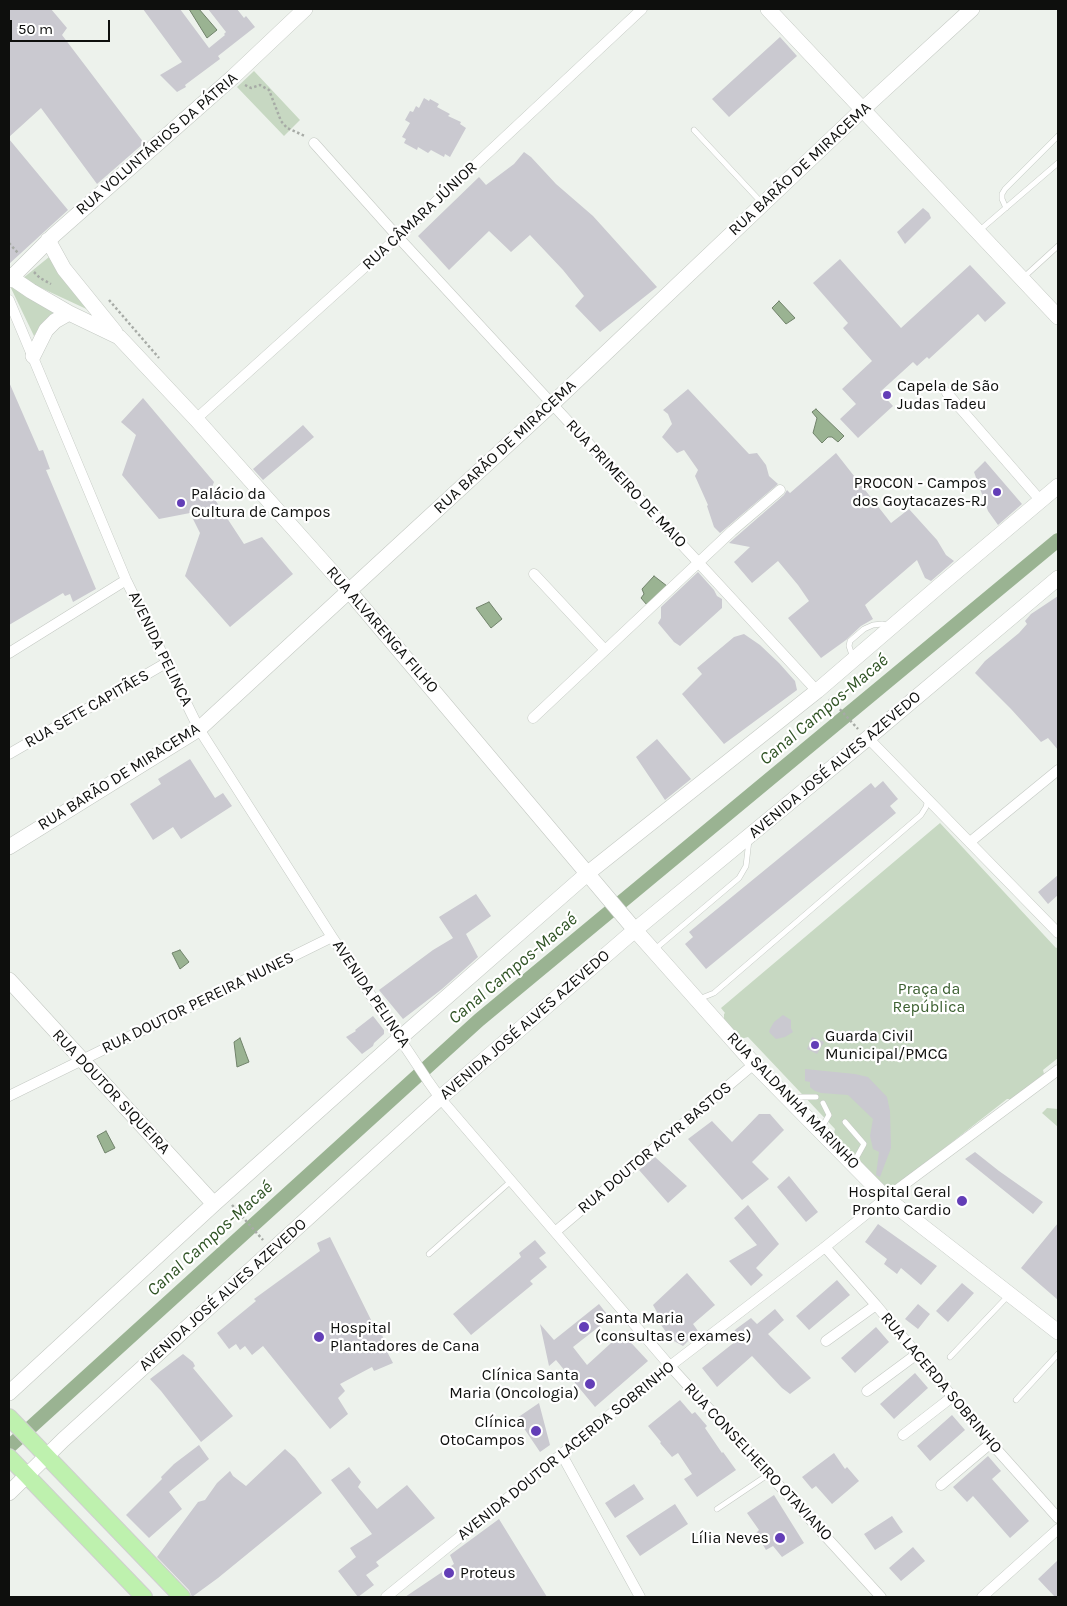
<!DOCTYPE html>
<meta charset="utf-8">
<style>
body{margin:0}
#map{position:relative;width:1067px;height:1606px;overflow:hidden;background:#edf2ec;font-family:Karla,sans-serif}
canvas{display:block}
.frame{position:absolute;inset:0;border:10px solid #0e0f0d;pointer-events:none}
.scale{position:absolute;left:10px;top:20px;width:100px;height:22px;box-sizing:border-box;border:2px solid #0e0f0d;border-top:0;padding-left:6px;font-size:15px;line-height:18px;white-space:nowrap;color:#0e0f0d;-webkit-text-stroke:4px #fff;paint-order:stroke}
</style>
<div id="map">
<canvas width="1067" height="1606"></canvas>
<div class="frame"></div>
<div class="scale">50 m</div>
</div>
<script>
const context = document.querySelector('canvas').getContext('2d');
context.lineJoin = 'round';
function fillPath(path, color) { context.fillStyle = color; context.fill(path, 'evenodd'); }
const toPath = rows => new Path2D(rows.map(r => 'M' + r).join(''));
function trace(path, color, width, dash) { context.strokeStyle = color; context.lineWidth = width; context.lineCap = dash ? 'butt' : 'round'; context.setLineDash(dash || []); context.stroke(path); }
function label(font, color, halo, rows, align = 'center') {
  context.font = font + ' Karla,sans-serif'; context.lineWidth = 4.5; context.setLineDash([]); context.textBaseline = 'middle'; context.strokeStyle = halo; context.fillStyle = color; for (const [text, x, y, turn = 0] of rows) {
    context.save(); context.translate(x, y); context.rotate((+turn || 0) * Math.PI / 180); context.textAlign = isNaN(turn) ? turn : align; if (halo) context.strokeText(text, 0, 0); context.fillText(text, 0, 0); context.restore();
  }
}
const green = toPath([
 [254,71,300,120,284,136,237,87],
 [49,257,95,313,22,279],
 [9,284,60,313,44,321,34,336],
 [940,823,1056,948,1058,947,1058,1058,1043,1070,1044,1074,1025,1089,1011,1099,1007,1099,891,1190,884,1185,835,1136,834,1133,835,1129,748,1037,741,1039,733,1032,724,1020,724,1014,725,1013,721,1008],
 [1047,1108,1058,1109,1058,1127,1042,1113]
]);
const water = toPath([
 [189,9,199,9,217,30,207,38,189,9],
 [779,301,795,318,786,324,772,308,779,301],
 [816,409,844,436,838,442,832,437,828,437,822,443,813,433,817,418,812,412,816,409],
 [654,576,667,586,647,605,641,598,644,594,642,589,654,576],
 [489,602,502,619,491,628,476,608,489,602],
 [180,950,189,962,180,969,172,953,180,950],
 [240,1038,249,1062,237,1067,234,1042,240,1038],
 [106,1131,115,1148,105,1153,97,1136,106,1131]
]);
const canal = toPath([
 [9,1447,479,1020,1058,540]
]);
const building = toPath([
 [9,9,51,9,67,28,62,35,144,143,97,184,41,108,9,137],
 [143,9,180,9,209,48,225,35,224,34,226,32,208,9,237,9,244,18,246,16,255,27,218,56,220,59,185,85,186,87,177,92,160,75,182,62],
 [780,37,797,56,729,117,712,99],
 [424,98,429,101,430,99,439,104,437,107,450,114,448,116,461,122,460,124,466,128,450,157,445,154,444,157,431,150,428,153,418,147,417,150,404,143,406,139,402,137,410,123,405,120,410,111,413,112,416,106,419,108],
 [9,139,68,210,9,264],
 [524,152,531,157,556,184,593,216,657,287,600,332,575,306,584,296,563,270,530,235,511,252,489,231,449,270,418,236,479,177,486,185,514,164],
 [923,208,929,213,931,218,905,244,897,232],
 [840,259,901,328,970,265,1006,303,985,322,978,314,929,359,927,357,917,366,913,362,880,392,893,406,858,438,840,419,856,404,842,389,872,361,843,328,848,323,813,283],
 [9,382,39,451,43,450,50,469,46,470,96,589,73,602,70,594,65,596,63,593,9,625],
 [688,389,749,454,757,453,766,465,769,476,778,484,720,533,714,527,707,506,708,505,695,476,698,470,684,450,677,453,662,437,672,424,668,414,663,410],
 [143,398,214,482,210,492,244,544,262,537,293,574,230,627,185,576,200,533,190,513,159,519,122,475,136,435,121,422],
 [303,425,314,437,263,480,253,469],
 [836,453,891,523,909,509,937,540,946,555,954,561,931,581,925,578,917,560,865,605,873,619,861,626,846,640,821,658,788,618,809,601,798,585,778,561,752,583,734,562,750,547,729,543,784,495,787,490,790,493],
 [985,461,1022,504,998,525,988,511,974,472],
 [698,572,714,590,717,596,722,599,722,608,680,646,674,642,658,623,661,618,661,607],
 [1058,596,1058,750,1048,738,1041,742,1011,709,975,673,985,661,1019,633,1027,624,1025,621,1031,614],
 [744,634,760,645,779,663,795,681,797,690,724,744,682,694,702,674,697,668,734,637],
 [657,739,691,779,665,800,636,757],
 [190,759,215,798,223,793,232,806,181,839,173,827,153,840,130,804,161,784,158,779],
 [883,781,898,799,890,806,896,813,706,969,685,944,693,937,689,932,871,783,875,788],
 [1058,875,1058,895,1048,904,1038,892],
 [476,894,491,916,466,934,478,957,442,989,403,1019,379,990,433,950,453,938,439,917],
 [783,1015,791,1020,791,1028,793,1032,785,1037,776,1039,769,1032,770,1029,774,1022],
 [373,1016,384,1030,384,1034,374,1043,373,1046,362,1054,346,1037,356,1031,355,1030],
 [812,1037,824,1042,817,1054,807,1049],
 [805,1069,855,1074,868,1077,887,1097,890,1111,891,1148,880,1177,876,1175,879,1152,873,1149,870,1136,873,1119,848,1095,821,1093,815,1091,810,1087,810,1082,805,1081],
 [759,1114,770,1114,784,1130,752,1162,769,1179,742,1200,688,1139,712,1121,732,1142],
 [975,1152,999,1171,1043,1202,1033,1214,965,1159],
 [655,1157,687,1186,668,1203,639,1170],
 [789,1176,818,1212,806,1222,777,1187],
 [748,1205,779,1244,756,1268,763,1275,751,1286,729,1261,757,1245,734,1218],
 [1058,1223,1058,1300,1021,1268],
 [878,1224,937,1266,921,1285,901,1268,897,1274,884,1264,887,1259,865,1242],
 [330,1237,377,1332,380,1331,385,1341,382,1342,393,1363,374,1371,372,1367,340,1384,345,1391,338,1398,348,1414,330,1429,263,1346,252,1355,245,1346,240,1350,236,1344,229,1349,217,1333,256,1301,254,1299,320,1251,317,1243],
 [535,1240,546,1253,539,1258,547,1267,530,1281,533,1284,471,1335,453,1314,521,1257,519,1253],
 [687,1273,715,1305,693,1324,698,1331,683,1346,672,1340,661,1325,663,1323,653,1305],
 [837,1280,850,1295,809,1330,796,1316],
 [962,1283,974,1293,948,1322,936,1311],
 [599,1304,610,1318,573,1347,587,1365,622,1333,648,1361,595,1407,556,1360,549,1366,540,1324,554,1340],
 [918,1304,930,1314,918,1329,905,1319],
 [775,1309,784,1320,768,1334,811,1378,790,1394,782,1388,752,1356,717,1387,702,1368,736,1341,731,1335,736,1329,751,1318,757,1324],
 [876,1327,889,1342,855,1373,841,1358],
 [183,1354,193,1362,195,1366,193,1368,233,1416,201,1442,161,1391,150,1379],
 [915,1373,928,1388,894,1419,880,1404],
 [680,1400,692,1414,695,1412,707,1426,705,1428,722,1453,723,1452,736,1470,697,1497,684,1479,692,1474,678,1453,672,1457,660,1443,661,1442,648,1426],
 [539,1403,550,1445,540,1452,517,1418],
 [952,1415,965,1430,930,1461,917,1446],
 [199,1445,209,1459,169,1492,182,1509,149,1538,126,1515,162,1479,161,1477,174,1464],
 [285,1449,295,1458,322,1493,218,1578,192,1597,189,1590,157,1557,198,1502,205,1500,217,1483,230,1471,233,1476,246,1486],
 [834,1453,845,1469,847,1467,859,1481,832,1504,816,1486,812,1489,802,1477],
 [988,1456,1001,1471,992,1479,1029,1521,1010,1538,973,1496,967,1502,953,1487],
 [349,1467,361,1482,358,1487,377,1509,407,1485,435,1518,376,1562,379,1566,366,1575,374,1585,358,1597,338,1571,356,1557,350,1548,372,1534,331,1480],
 [634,1484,644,1499,615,1518,605,1503],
 [774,1495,804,1543,782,1557,773,1546,766,1550,756,1533,759,1530,747,1513],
 [675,1504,688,1524,640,1556,626,1536],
 [892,1516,903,1532,875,1550,864,1534],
 [499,1519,547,1597,405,1597,454,1564,450,1555],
 [913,1547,925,1561,901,1581,889,1568],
 [1058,1560,1058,1597,1055,1597,1038,1579]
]);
const path = toPath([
 [245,85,251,88,260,85,269,90,281,121,287,128,305,136],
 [9,243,18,253],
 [34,272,40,278,51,284],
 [109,300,159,358],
 [829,699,836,705,858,729],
 [232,1205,263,1240]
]);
const lane = toPath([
 [694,130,761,202],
 [1006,208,1002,199,1002,194,1005,189,1058,136],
 [980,230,1058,163],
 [1024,277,1058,246],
 [853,658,849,646,850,641,864,629,873,625,882,624,889,626],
 [654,950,739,878,746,866,749,840],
 [699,999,714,993,921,815,926,807,928,799],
 [793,1101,800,1097,816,1097],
 [845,1122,864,1144,854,1162],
 [821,1129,829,1115,823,1103],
 [429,1254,511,1181],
 [950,1357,1008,1296],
 [1016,1400,1058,1354],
 [717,1509,769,1474]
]);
const street = toPath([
 [314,143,398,237,817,691],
 [9,300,126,580,199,729,332,937,428,1081,440,1098,670,1366,881,1597],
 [947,393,1041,501],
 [196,419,398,237,642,9],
 [534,574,604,649],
 [9,653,126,580],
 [533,718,732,531,780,490],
 [868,738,1058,933],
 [9,754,166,663],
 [970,842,1058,770],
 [9,1096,332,937],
 [555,1232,754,1064],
 [825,1247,876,1305,991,1443,1058,1518],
 [826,1341,876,1305],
 [867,1391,917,1354],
 [903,1435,952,1397],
 [562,1455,640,1597],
 [941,1485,991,1443],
 [386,1597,670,1366,825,1247,886,1198,1058,1070],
 [982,1597,1058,1529]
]);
const secondary = toPath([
 [768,9,1058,317],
 [48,240,64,269,115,332],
 [9,276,31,291,69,313,119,337,196,419,349,591,635,930,754,1064,886,1198,1058,1332],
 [9,280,54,235,233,77,305,9],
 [33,356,46,330,55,321,69,313],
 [9,847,199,729,552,404,862,110,972,9],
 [9,980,214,1204],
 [9,1393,214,1204,400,1038,588,873,817,691,938,587,1058,486],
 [9,1493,63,1440,440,1098,635,930,868,738,1058,578]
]);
const primary = toPath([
 [9,1417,182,1597],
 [9,1457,144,1597]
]);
const markers = [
 [887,395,5,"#633eb7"],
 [997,492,5,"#633eb7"],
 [181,503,5,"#633eb7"],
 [815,1045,5,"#633eb7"],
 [962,1201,6,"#633eb7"],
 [584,1327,6,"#633eb7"],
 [319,1337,6,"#633eb7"],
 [590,1384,6,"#633eb7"],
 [536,1431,6,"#633eb7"],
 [780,1538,6,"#633eb7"],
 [449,1573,6,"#633eb7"]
];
const streetNames = [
 ["RUA VOLUNTÁRIOS DA PÁTRIA",157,144,-41],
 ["RUA BARÃO DE MIRACEMA",800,169,-43],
 ["RUA CÂMARA JÚNIOR",420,216,-43],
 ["RUA BARÃO DE MIRACEMA",505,447,-43],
 ["RUA PRIMEIRO DE MAIO",626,484,47],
 ["RUA ALVARENGA FILHO",382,630,49],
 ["AVENIDA PELINCA",160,649,64],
 ["RUA SETE CAPITÃES",87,709,-30],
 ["AVENIDA JOSÉ ALVES AZEVEDO",835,765,-40],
 ["RUA BARÃO DE MIRACEMA",119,777,-32],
 ["AVENIDA PELINCA",371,994,56],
 ["RUA DOUTOR PEREIRA NUNES",198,1003,-26],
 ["AVENIDA JOSÉ ALVES AZEVEDO",525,1025,-41],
 ["RUA DOUTOR SIQUEIRA",111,1092,47],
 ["RUA SALDANHA MARINHO",793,1101,46],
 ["RUA DOUTOR ACYR BASTOS",655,1148,-40],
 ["AVENIDA JOSÉ ALVES AZEVEDO",223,1295,-42],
 ["RUA LACERDA SOBRINHO",941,1383,50],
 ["AVENIDA DOUTOR LACERDA SOBRINHO",566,1451,-39],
 ["RUA CONSELHEIRO OTAVIANO",758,1462,47]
];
const poiNames = [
 ["Capela de São",897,386],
 ["Judas Tadeu",897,404],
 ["PROCON - Campos",987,483,"right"],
 ["dos Goytacazes-RJ",987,501,"right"],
 ["Palácio da",191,494],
 ["Cultura de Campos",191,512],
 ["Guarda Civil",825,1036],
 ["Municipal/PMCG",825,1054],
 ["Hospital Geral",951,1192,"right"],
 ["Pronto Cardio",951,1210,"right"],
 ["Santa Maria",595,1318],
 ["(consultas e exames)",595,1336],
 ["Hospital",330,1328],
 ["Plantadores de Cana",330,1346],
 ["Clínica Santa",579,1375,"right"],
 ["Maria (Oncologia)",579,1393,"right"],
 ["Clínica",525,1422,"right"],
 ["OtoCampos",525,1440,"right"],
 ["Lília Neves",769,1538,"right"],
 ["Proteus",460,1573]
];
const parkNames = [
 ["Praça da",929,989],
 ["República",929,1007]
];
const waterNames = [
 ["Canal Campos-Macaé",824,710,-40],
 ["Canal Campos-Macaé",513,969,-40],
 ["Canal Campos-Macaé",210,1239,-42]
];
fillPath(green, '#c7d8c2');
fillPath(water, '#9ab392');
trace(water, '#70826a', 1);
trace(canal, '#9ab392', 14);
fillPath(building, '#cac9d0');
trace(lane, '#c4c9c3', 6);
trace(street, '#c4c9c3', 11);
trace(secondary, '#c4c9c3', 16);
trace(primary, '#cfcfcf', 18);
trace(path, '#a7aba6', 2.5, [2.5, 2.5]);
trace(lane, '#fff', 5);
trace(street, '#fff', 10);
trace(secondary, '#fff', 15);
trace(primary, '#bef1ae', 16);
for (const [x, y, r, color] of markers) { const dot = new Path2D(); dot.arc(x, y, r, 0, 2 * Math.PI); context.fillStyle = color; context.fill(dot); trace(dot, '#fff', 2); }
label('16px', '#0e0f0d', '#fff', streetNames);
label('16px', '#0e0f0d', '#fff', poiNames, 'left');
label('16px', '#3d6132', '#fff', parkNames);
label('italic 18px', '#2f5324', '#fff', waterNames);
</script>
